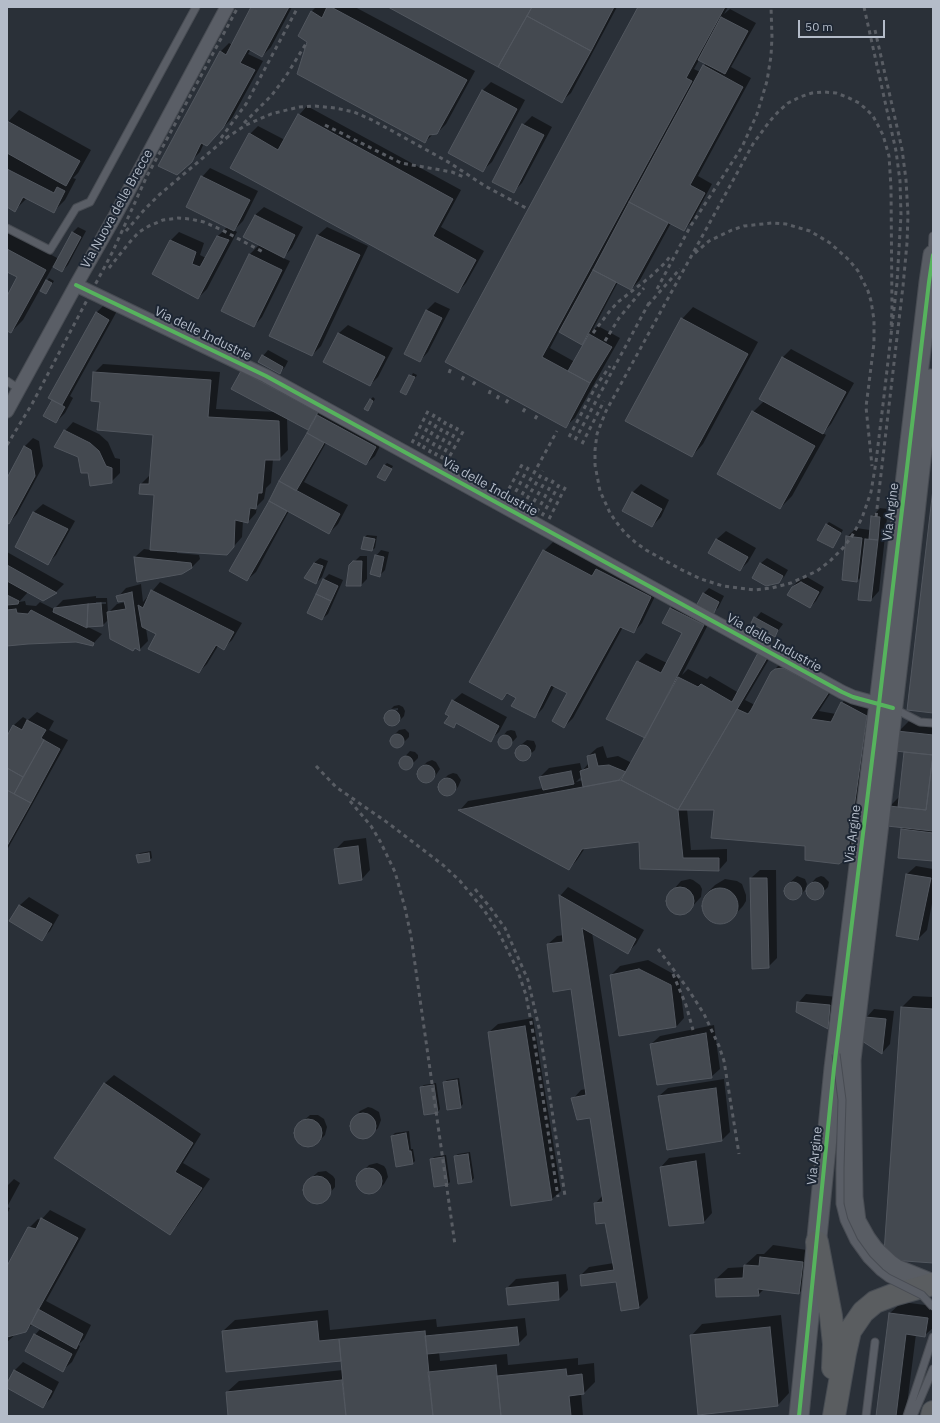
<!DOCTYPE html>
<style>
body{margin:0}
#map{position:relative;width:940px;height:1423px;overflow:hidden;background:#2a3038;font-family:"IBM Plex Sans",sans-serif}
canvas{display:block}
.frame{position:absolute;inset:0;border:8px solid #b4bcc9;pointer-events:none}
.scale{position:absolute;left:798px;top:20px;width:87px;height:18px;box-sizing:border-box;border:2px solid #b4bcc9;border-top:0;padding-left:5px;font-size:12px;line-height:14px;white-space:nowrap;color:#b4bcc9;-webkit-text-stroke:3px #1d2633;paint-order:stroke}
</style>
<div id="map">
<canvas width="940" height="1423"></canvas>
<div class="frame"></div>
<div class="scale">50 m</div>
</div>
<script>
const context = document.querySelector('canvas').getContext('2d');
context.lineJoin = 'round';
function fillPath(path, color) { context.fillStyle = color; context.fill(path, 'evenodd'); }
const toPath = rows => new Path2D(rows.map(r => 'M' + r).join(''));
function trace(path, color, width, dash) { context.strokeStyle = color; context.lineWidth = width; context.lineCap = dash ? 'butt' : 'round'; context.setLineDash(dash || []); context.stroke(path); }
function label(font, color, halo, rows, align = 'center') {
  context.font = font + ' "IBM Plex Sans",sans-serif'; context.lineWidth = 4; context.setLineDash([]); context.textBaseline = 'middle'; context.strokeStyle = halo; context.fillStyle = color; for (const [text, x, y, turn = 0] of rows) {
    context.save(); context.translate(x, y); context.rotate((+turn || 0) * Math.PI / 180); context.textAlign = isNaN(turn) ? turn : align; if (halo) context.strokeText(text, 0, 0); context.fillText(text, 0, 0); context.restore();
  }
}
const shadow = toPath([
 [253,7,292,7,271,47,262,56,251,49,248,54,263,61,232,118,207,145,204,143,200,152,191,161,220,52,229,43,232,45],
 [316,7,355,7,475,71,446,124,437,133,434,133,425,142,308,41,300,35,312,11],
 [390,7,617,7,571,93,562,101],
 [639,7,728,7,724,14,730,9,756,23,731,67,751,78,698,176,712,184,692,221,684,230,671,223,640,280,631,289,618,282,592,331,598,326,620,338,575,418,566,426,446,362],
 [699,60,706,63,700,72,694,69],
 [559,331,581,343,587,338,575,362,550,348],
 [491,82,525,100,492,162,483,170,483,90],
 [307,106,461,190,441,227,484,251,466,283,458,292,250,134,258,126,285,140,299,115],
 [19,110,91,150,78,173,73,178,76,179,65,200,53,212,27,198,15,210,7,206,7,123],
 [532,116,552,127,522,183,513,192,493,181,523,125],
 [210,168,258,191,243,221,234,230,237,232,207,289,198,298,170,241,179,232,204,243,200,255,206,258,218,236,227,227,202,177],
 [264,207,303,227,292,248,283,258,290,261,262,317,254,326,222,310,250,254,260,244,255,215],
 [78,227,86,231,68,265,62,271,53,266,23,320,11,332,7,330,7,298,19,277,7,270,7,231,59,259,72,233],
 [327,227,368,246,321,346,312,355,271,335,318,235],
 [49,278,54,281,46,293,47,281],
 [435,302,450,309,428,352,420,361,405,353,427,310],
 [105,304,117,311,70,396,73,398,65,413,56,422,44,415,96,313],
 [693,307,758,342,703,444,692,456,682,319],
 [348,325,393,348,378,377,370,385,324,362,339,333],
 [791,349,854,383,831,424,823,433,826,435,792,496,780,508,753,412,764,401,782,358],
 [268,350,288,361,285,367,280,372,263,356],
 [251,363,384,438,375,456,366,464,326,443,304,482,348,505,338,524,329,533,289,511,256,572,247,580,231,571,309,429,287,418,288,450,279,459,273,459,271,483,266,488,264,499,257,506,256,513,248,522,243,521,242,537,227,554,177,551,177,553,199,555,200,559,191,568,135,557,144,549,151,550,155,494,141,484,149,476,151,476,154,434,101,401,94,373,103,364,220,372,216,409,277,412,233,388],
 [413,373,417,375,406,394,402,392],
 [373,397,375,399,368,410,370,400],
 [73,422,99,434,108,442,115,458,120,459,120,473,111,482,89,472,65,431],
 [33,438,39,441,43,466,17,514,9,523,7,522,7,481,25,446],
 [387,463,393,466,385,480,385,465],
 [641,484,669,500,661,517,652,526,632,493],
 [43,504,75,521,56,555,48,563,17,546,34,512],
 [880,508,888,509,879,591,871,600,862,576,857,581,847,537,856,528,870,530,872,517],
 [829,522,843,530,833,547,826,525],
 [726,531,756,548,748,562,740,570,709,553,717,539],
 [367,535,377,536,375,548,372,550,365,537],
 [553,542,599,566,605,561,659,588,642,623,634,632,623,627,573,718,564,727,568,693,555,685,543,708,535,717,518,697,509,693,502,699,544,551],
 [381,550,389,552,385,570,379,576,376,556],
 [7,552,64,584,56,592,43,600,28,592,19,602,25,601,26,605,36,606,40,602,54,609,63,600,96,596,96,598,107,598,108,613,117,604,126,602,125,600,118,597,126,588,141,584,143,602,160,582,242,623,232,640,224,648,218,646,207,664,199,672,157,634,146,628,148,641,140,649,109,619,103,625,86,626,102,634,92,645,76,641,7,645],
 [96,602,106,602,106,604,96,604],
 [360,556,367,556,367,579,361,585,350,566],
 [320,558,328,561,322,577,316,583,314,563],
 [767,558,788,570,784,577,778,582,753,578,761,563],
 [329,574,343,580,328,614,322,619,308,613,324,579],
 [807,577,824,587,816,601,810,607,792,587,798,581],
 [709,588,724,596,718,608,712,613,703,594],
 [679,600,712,617,682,675,688,669,707,679,710,676,739,693,759,654,775,649,745,700,755,705,772,672,781,663,837,683,819,711,836,714,842,703,850,694,876,708,855,848,846,857,806,845,715,808,687,809,691,850,727,849,727,861,719,870,641,868,640,841,585,848,577,860,569,869,460,810,468,801,544,788,540,777,549,768,580,763,582,771,589,763,588,756,597,748,603,746,607,758,618,756,632,763,646,738,638,662,646,653,667,663,683,633,663,623,671,608],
 [627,769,622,781,616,782],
 [582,776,583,780,576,782],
 [761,612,783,624,774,636,752,623],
 [462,693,507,717,499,732,490,740,457,723,454,727,453,701],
 [399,705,403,707,405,711,404,716,398,722,392,725,386,721,385,717,390,711,390,712,398,710,398,708,391,709,394,706],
 [37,712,54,721,49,730,68,740,7,850,7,738,14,725,23,717,28,720],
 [910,720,933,723,933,860,902,829,905,827,890,806,900,796,905,753,907,751,898,732],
 [405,729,409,733,409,737,400,746,394,746,391,744,391,739,393,736,399,730],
 [511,730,515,731,517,737,508,747,504,748,501,746,499,743,502,737,507,731],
 [527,740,534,741,536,746,535,750,525,759,519,758,516,752,517,748],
 [410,751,415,752,418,755,418,758,407,769,403,769,400,766,400,762],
 [432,760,436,762,440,769,436,775,430,781,424,782,420,780,418,775,421,768,427,762],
 [453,773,457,774,461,780,458,787,452,793,447,795,442,793,440,788,442,781,448,775],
 [366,838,370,870,362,879,335,850,344,841],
 [151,851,152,858,149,860,137,855,140,853],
 [916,866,933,869,933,898,927,930,918,939,907,874],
 [760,870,776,870,777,958,768,967,751,878],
 [797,876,805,879,807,884,805,890,800,895,793,899,786,896,784,890,786,886],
 [821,876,824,877,829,882,828,887,816,899,811,898,807,894,807,888,816,878],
 [690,879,693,880,700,885,702,889,701,897,686,913,677,914,673,912,668,906,667,897,681,881],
 [725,879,737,881,742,884,746,895,746,901,743,906,730,920,719,923,714,922,705,915,702,905,703,899,706,894,715,885],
 [568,887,644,930,636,944,628,952,592,932,648,1298,639,1307,621,1310,617,1281,581,1275,589,1267,614,1263,606,1222,595,1204,603,1195,591,1117,573,1099,581,1090,586,1089,572,988,548,944,557,936,564,935,560,896],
 [29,897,59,915,50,931,41,939,11,921,20,905],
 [648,960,679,977,684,1018,676,1027,611,975,620,966],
 [806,994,838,997,837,1019,828,1028,797,1011,798,1003],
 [913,996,933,997,933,1262,902,1007],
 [874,1009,894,1011,890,1044,882,1053,866,1018],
 [533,1018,561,1191,552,1199,512,1204,489,1032,498,1024],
 [714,1025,720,1069,711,1077,651,1044,660,1036],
 [114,1075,201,1134,183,1163,210,1179,178,1225,169,1234,56,1158,105,1083],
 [459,1078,463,1104,460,1107,444,1082,447,1080],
 [724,1079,730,1132,722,1140,659,1096,668,1088],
 [436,1083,440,1109,438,1112,421,1087,424,1085],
 [368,1107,372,1108,379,1112,381,1120,378,1128,372,1134,364,1138,357,1137,354,1135,350,1128,352,1120,360,1111],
 [310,1115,318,1115,324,1119,327,1127,325,1135,319,1141,312,1146,308,1146,300,1143,296,1136,297,1127],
 [409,1131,411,1149,413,1149,415,1161,412,1164,392,1136,395,1133],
 [470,1152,474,1178,472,1181,455,1156,458,1154],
 [705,1153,712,1213,704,1222,670,1225,661,1167,669,1158],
 [446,1155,450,1182,448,1184,435,1186,431,1160,434,1157],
 [377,1163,384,1166,386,1169,388,1177,384,1184,378,1190,371,1193,363,1192,358,1185,358,1177,369,1165],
 [326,1171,333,1176,335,1179,335,1187,324,1200,316,1202,312,1201,306,1195,304,1192,306,1183,318,1172],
 [14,1179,20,1183,7,1207,10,1208,7,1214,7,1186],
 [50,1210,86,1229,46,1301,91,1325,84,1339,78,1345,80,1346,72,1362,63,1370,35,1335,41,1328,33,1324,25,1331,17,1333,7,1342,7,1268,29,1228,38,1219,41,1220],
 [773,1245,814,1251,810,1282,799,1293,764,1289,758,1295,716,1279,728,1268,745,1267,745,1265,757,1254,764,1254],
 [566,1274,568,1290,559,1299,507,1288,516,1279],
 [902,1302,933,1306,933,1328,925,1335,916,1334,906,1413,903,1416,877,1416,890,1313],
 [328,1310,330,1330,436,1319,437,1327,525,1318,527,1335,518,1344,439,1352,440,1361,507,1354,508,1365,578,1358,578,1365,594,1363,595,1382,584,1393,581,1393,583,1416,230,1416,227,1392,239,1381,343,1370,342,1359,223,1331,235,1320],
 [781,1315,789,1393,778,1405,691,1336,702,1324],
 [23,1362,59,1382,51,1398,42,1407,7,1387,14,1371]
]);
const building = toPath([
 [251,7,289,7,262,57,248,49,240,63,255,70,223,128,207,146,201,143,192,162,177,175,158,166,220,51,226,55,251,7],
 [327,7,331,7,467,80,437,134,429,135,425,143,297,74,307,42,298,36,311,11,322,18,327,7],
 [388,7,532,7,498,67,388,7],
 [532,7,614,7,591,51,527,16,532,7],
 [638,7,725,7,686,78,692,81,542,357,590,383,566,428,445,362,638,7],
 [527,16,591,51,562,103,498,67,527,16],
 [721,17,748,31,725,74,698,60,721,17],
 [703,65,743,87,690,185,705,193,684,231,629,202,703,65],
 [482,90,517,109,483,172,448,153,482,90],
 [298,114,453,199,433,236,476,260,458,293,230,168,249,133,278,150,298,114],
 [7,121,80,161,66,186,7,153,7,121],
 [522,124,544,135,514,193,492,182,522,124],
 [7,169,54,193,57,187,65,191,54,213,23,197,15,212,7,207,7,169],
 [201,176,250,200,234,231,186,207,201,176],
 [629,202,668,223,631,290,593,270,629,202],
 [255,215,295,235,284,258,243,237,255,215],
 [72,232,81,237,62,272,53,267,72,232],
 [317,235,360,255,312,356,269,336,317,235],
 [217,236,229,240,198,299,152,274,170,240,196,252,192,264,200,267,217,236],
 [7,249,46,270,11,333,7,331,7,296,17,277,7,272,7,249],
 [249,254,282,270,254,327,221,311,249,254],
 [593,270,616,282,582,345,559,332,593,270],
 [46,280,52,283,46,294,40,291,46,280],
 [426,310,442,318,420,362,404,354,426,310],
 [96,312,109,320,62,405,48,398,96,312],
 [681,318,748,354,692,457,625,421,681,318],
 [338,333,385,357,370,386,323,362,338,333],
 [589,334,612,347,590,383,568,371,589,334],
 [262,355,283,367,280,374,258,362,262,355],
 [782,357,846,392,823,434,759,399,782,357],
 [241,371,318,412,308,430,231,389,241,371],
 [93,372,211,380,208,417,279,421,280,460,265,460,262,493,258,493,256,509,250,508,248,523,235,520,234,547,227,555,150,550,154,495,139,494,140,484,149,484,153,435,97,430,100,402,91,401,93,372],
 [409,375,415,377,406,395,400,392,409,375],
 [370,399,373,401,368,411,364,409,370,399],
 [52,400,65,407,56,423,43,416,52,400],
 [752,411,815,446,780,509,717,474,752,411],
 [317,415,376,447,366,465,307,433,317,415],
 [64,430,90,443,99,451,106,466,112,468,112,483,90,486,88,473,81,473,78,457,54,447,64,430],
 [307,433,324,443,296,491,279,481,307,433],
 [24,446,31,450,35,476,9,524,7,523,7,478,24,446],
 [384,465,392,469,385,481,377,477,384,465],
 [279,481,340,514,329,534,269,501,279,481],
 [933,489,933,713,907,710,933,489],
 [632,492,662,509,652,527,622,511,632,492],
 [269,501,287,511,247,581,229,571,269,501],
 [33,512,68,529,48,565,15,547,33,512],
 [871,516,880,517,878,540,869,539,871,516],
 [826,524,841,533,833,548,817,540,826,524],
 [846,536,862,538,857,582,842,580,846,536],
 [364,537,375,539,372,551,361,549,364,537],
 [716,539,748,557,740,571,708,553,716,539],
 [865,539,878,540,871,601,858,600,865,539],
 [543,550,592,576,596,569,651,597,634,633,620,627,564,728,552,721,567,693,551,685,535,718,511,706,516,698,507,693,502,700,469,682,543,550],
 [375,555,384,557,380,577,370,574,375,555],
 [134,557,191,563,192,568,182,574,137,582,134,557],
 [353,561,362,561,361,586,346,586,349,565,353,561],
 [314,563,323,566,316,584,304,578,314,563],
 [760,563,783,576,779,583,766,586,752,578,760,563],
 [7,565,57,593,43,601,7,581,7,565],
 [323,579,338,586,331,601,316,594,323,579],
 [801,582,819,592,810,608,787,595,792,587,801,582],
 [151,590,234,632,224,650,216,645,199,673,148,649,156,634,142,627,138,605,143,608,151,590],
 [132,592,140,651,135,648,133,651,110,639,107,612,126,609,124,601,118,602,116,596,132,592],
 [703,593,719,602,713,615,696,606,703,593],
 [316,594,331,601,322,620,307,613,316,594],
 [7,595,19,601,18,604,7,605,7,595],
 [101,603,103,626,87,627,88,604,101,603],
 [88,604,87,628,53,612,54,608,88,604],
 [670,608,704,625,645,738,606,719,637,661,661,673,682,633,662,623,670,608],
 [16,609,17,613,28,614,31,610,94,643,93,646,76,642,28,644,7,646,7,610,16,609],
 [754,617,778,630,775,637,751,623,754,617],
 [758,653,767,658,678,810,621,780,678,677,698,687,701,684,732,702,758,653],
 [783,668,829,692,811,719,831,722,841,702,867,716,847,858,839,864,805,860,805,846,711,838,714,810,678,810,737,709,748,714,751,710,771,672,775,669,783,668],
 [452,700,499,726,491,742,456,723,454,728,444,723,449,716,445,714,452,700],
 '384 718a8 8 0 1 1 16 0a8 8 0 1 1-16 0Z',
 [27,720,46,730,41,738,44,740,23,777,7,768,7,736,13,725,22,730,27,720],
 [897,731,933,735,933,831,887,826,889,806,926,810,933,755,895,751,897,731],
 '390 741a7 7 0 1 1 14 0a7 7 0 1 1-14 0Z',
 '498 742a7 7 0 1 1 14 0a7 7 0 1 1-14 0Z',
 [44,740,60,749,31,803,14,794,44,740],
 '515 753a8 8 0 1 1 16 0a8 8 0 1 1-16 0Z',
 [904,752,933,755,926,810,898,807,904,752],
 [595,754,598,766,609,765,626,772,619,780,583,787,580,771,589,768,587,756,595,754],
 '399 763a7 7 0 1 1 14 0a7 7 0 1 1-14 0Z',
 '417 774a9 9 0 1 1 18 0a9 9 0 1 1-18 0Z',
 [7,768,23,777,14,794,7,790,7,768],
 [571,771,574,784,543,790,539,777,571,771],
 '438 787a9 9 0 1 1 18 0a9 9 0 1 1-18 0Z',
 [621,780,678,810,683,858,719,858,719,871,640,869,639,842,582,849,569,870,458,810,621,780],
 [7,790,31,803,7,846,7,790],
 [901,829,933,833,933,861,898,858,901,829],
 [358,846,362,880,339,884,334,849,358,846],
 [149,853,150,861,138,863,136,855,149,853],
 [906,874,931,878,918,940,896,936,906,874],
 [750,878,767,878,769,968,752,969,750,878],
 '784 891a9 9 0 1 1 18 0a9 9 0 1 1-18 0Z',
 '806 891a9 9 0 1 1 18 0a9 9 0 1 1-18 0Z',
 '666 901a14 14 0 1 1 28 0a14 14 0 1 1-28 0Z',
 '702 906a18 18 0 1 1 36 0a18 18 0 1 1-36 0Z',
 [559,895,636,939,628,954,582,928,639,1308,621,1311,616,1282,581,1286,580,1275,614,1270,605,1223,596,1224,594,1203,603,1202,590,1118,577,1120,571,1098,586,1095,571,989,553,992,547,944,563,942,559,895],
 [19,905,52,924,42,941,9,921,19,905],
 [639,969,671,985,676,1027,619,1036,610,975,639,969],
 [797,1002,830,1005,828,1029,796,1012,797,1002],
 [901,1007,933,1009,933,1263,891,1260,884,1253,901,1007],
 [865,1017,886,1019,882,1054,862,1041,865,1017],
 [525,1026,552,1200,511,1206,488,1032,525,1026],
 [706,1033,712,1078,657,1085,650,1044,706,1033],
 [457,1080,461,1108,447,1110,443,1082,457,1080],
 [104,1083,193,1143,175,1172,202,1188,170,1235,54,1158,104,1083],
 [434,1085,438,1113,424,1115,420,1087,434,1085],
 [716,1088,722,1141,667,1150,658,1096,716,1088],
 '350 1126a13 13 0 1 1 26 0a13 13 0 1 1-26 0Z',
 '294 1133a14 14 0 1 1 28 0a14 14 0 1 1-28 0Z',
 [406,1133,409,1151,411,1151,413,1164,396,1167,391,1136,406,1133],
 [468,1154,472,1182,458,1184,454,1156,468,1154],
 [444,1157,448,1185,434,1187,430,1159,444,1157],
 [696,1161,704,1223,669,1226,660,1167,696,1161],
 '356 1181a13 13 0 1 1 26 0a13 13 0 1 1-26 0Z',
 '303 1190a14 14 0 1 1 28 0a14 14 0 1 1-28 0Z',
 [41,1218,78,1238,26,1332,7,1337,7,1313,8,1312,7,1310,7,1266,28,1227,36,1229,41,1218],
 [760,1257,803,1262,799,1294,758,1289,759,1296,716,1297,715,1279,743,1278,744,1265,759,1266,760,1257],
 [558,1282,559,1300,508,1305,506,1288,558,1282],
 [38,1309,83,1334,76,1349,31,1324,38,1309],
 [889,1313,928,1318,925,1337,906,1334,896,1416,876,1416,889,1313],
 [317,1321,319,1341,339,1339,341,1361,226,1372,222,1331,317,1321],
 [517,1327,519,1345,427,1354,425,1336,517,1327],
 [770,1327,778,1406,698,1415,690,1335,770,1327],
 [425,1331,433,1416,346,1416,339,1339,425,1331],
 [34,1334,72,1354,63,1372,25,1351,34,1334],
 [496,1365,501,1416,433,1416,428,1372,496,1365],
 [566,1369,567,1376,582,1374,584,1394,569,1396,571,1416,501,1416,497,1376,566,1369],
 [14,1370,52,1391,43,1408,7,1388,7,1383,14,1370],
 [342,1380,346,1416,228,1416,226,1392,342,1380]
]);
const lane = toPath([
 [7,228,50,250,76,208,90,202,196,7],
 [932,254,933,236],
 [7,381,19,389],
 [895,709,920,722,933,723],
 [866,1416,875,1342],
 [907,1416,933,1337],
 [913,1416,933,1369]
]);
const street = toPath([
 [76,285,266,376,842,692,853,697,886,706],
 [7,411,76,285,114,218,227,7]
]);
const secondary = toPath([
 [930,379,902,629,851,1060,853,1197,856,1221,866,1239,874,1250,889,1264,896,1269,933,1284],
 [799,1416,834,1068,879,704,929,282,933,255]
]);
const highway = toPath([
 [817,1242,831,1316,834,1344,833,1368],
 [834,1416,845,1353,850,1331,863,1312,875,1302,893,1295,933,1284],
 [932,1416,933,1412]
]);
const rail = toPath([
 [864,7,896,151,900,181,901,215,897,283,884,396,876,462,871,492,862,518,852,536,843,548,830,561,817,571,791,583,772,588,754,590,723,586,701,579,682,570,646,550,635,542,625,533,617,523,610,513,600,491,595,465,595,450,597,434,606,411,753,144,769,122,778,112,788,103,800,97,812,93,824,92,836,93,847,97,859,103,866,109,873,116,883,135,889,156,891,188,892,309,891,330],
 [875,30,902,149,906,180,908,215,907,243,903,286,876,517],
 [244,123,272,95,286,76,307,42],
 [325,125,401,163,452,172,464,177],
 [221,138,246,104,298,7],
 [226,138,246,125,271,114,299,107,315,106,335,108,354,112,372,120,396,133,450,163,485,186,526,208],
 [126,231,145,209,159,195,230,135],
 [695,253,709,241,732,230,744,226,772,223,786,224,810,231,830,243,849,260,858,271,868,291,871,301,874,320,874,343,866,407,872,466],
 [109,268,129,243,139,232,149,226,163,220,178,218,190,219,204,222,222,230,263,252],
 [657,289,690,227,742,147,757,114,767,81,771,56,772,37,771,7],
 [648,305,680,269],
 [593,333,609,312,618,302,650,277,666,262,671,255],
 [605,341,619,318,644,288],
 [449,373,451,368],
 [462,380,465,374],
 [473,385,476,380],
 [489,394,491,389],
 [497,399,500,393],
 [506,403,509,398],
 [523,412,526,407],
 [535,419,538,414],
 [569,437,596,386,610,366],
 [575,440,650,301],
 [412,443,429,409],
 [582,444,604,401],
 [7,445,32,404,113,251,146,178,238,7],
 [418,446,435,413],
 [423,449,441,416],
 [429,453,447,419],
 [435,456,453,422],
 [441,459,459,425],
 [446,463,465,428],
 [505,496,524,461],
 [512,499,530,464],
 [518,502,557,431],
 [523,506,543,471],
 [530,509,549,474],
 [537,512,555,477],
 [542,516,561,481],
 [549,519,567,484],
 [316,766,336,787,388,823,443,865,460,881,484,910,499,933,517,969,526,995,533,1033,558,1197],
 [350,801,371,826,380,841,395,872,405,908,411,936,455,1245],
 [475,889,489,906,505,928,528,980,540,1032,565,1196],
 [658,949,688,989,704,1014,719,1046,724,1061,739,1154],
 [673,974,686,1005,693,1030]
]);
const laneBridge = toPath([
 [836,1054,842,1100,840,1168,840,1204,844,1220,854,1241,867,1259,880,1272,888,1278,922,1295,933,1307]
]);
const cycleway = toPath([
 [76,285,266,376,842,692,853,697,893,708],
 [799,1416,834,1068,879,704,929,282,933,255]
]);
const streetNames = [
 ["Via Nuova delle Brecce",117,209,-61],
 ["Via delle Industrie",203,334,26],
 ["Via delle Industrie",490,487,29],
 ["Via Argine",891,512,-83],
 ["Via delle Industrie",774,643,29],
 ["Via Argine",853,834,-83],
 ["Via Argine",815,1156,-84]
];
fillPath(shadow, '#0007');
fillPath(building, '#444950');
trace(building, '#52575f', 1);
trace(lane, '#484c53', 9);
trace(street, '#484c53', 15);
trace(secondary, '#484c53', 21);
trace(highway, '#474c53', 24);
trace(lane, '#5a5e66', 7);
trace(street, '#5a5e66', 13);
trace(secondary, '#595d64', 19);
trace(highway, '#5a5d60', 22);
trace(rail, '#595d64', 3, [4, 4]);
trace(laneBridge, '#484c53', 9, []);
trace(laneBridge, '#5a5e66', 7);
trace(cycleway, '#56b35d', 4);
label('13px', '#b4bcc9', '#1d2633', streetNames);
</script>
